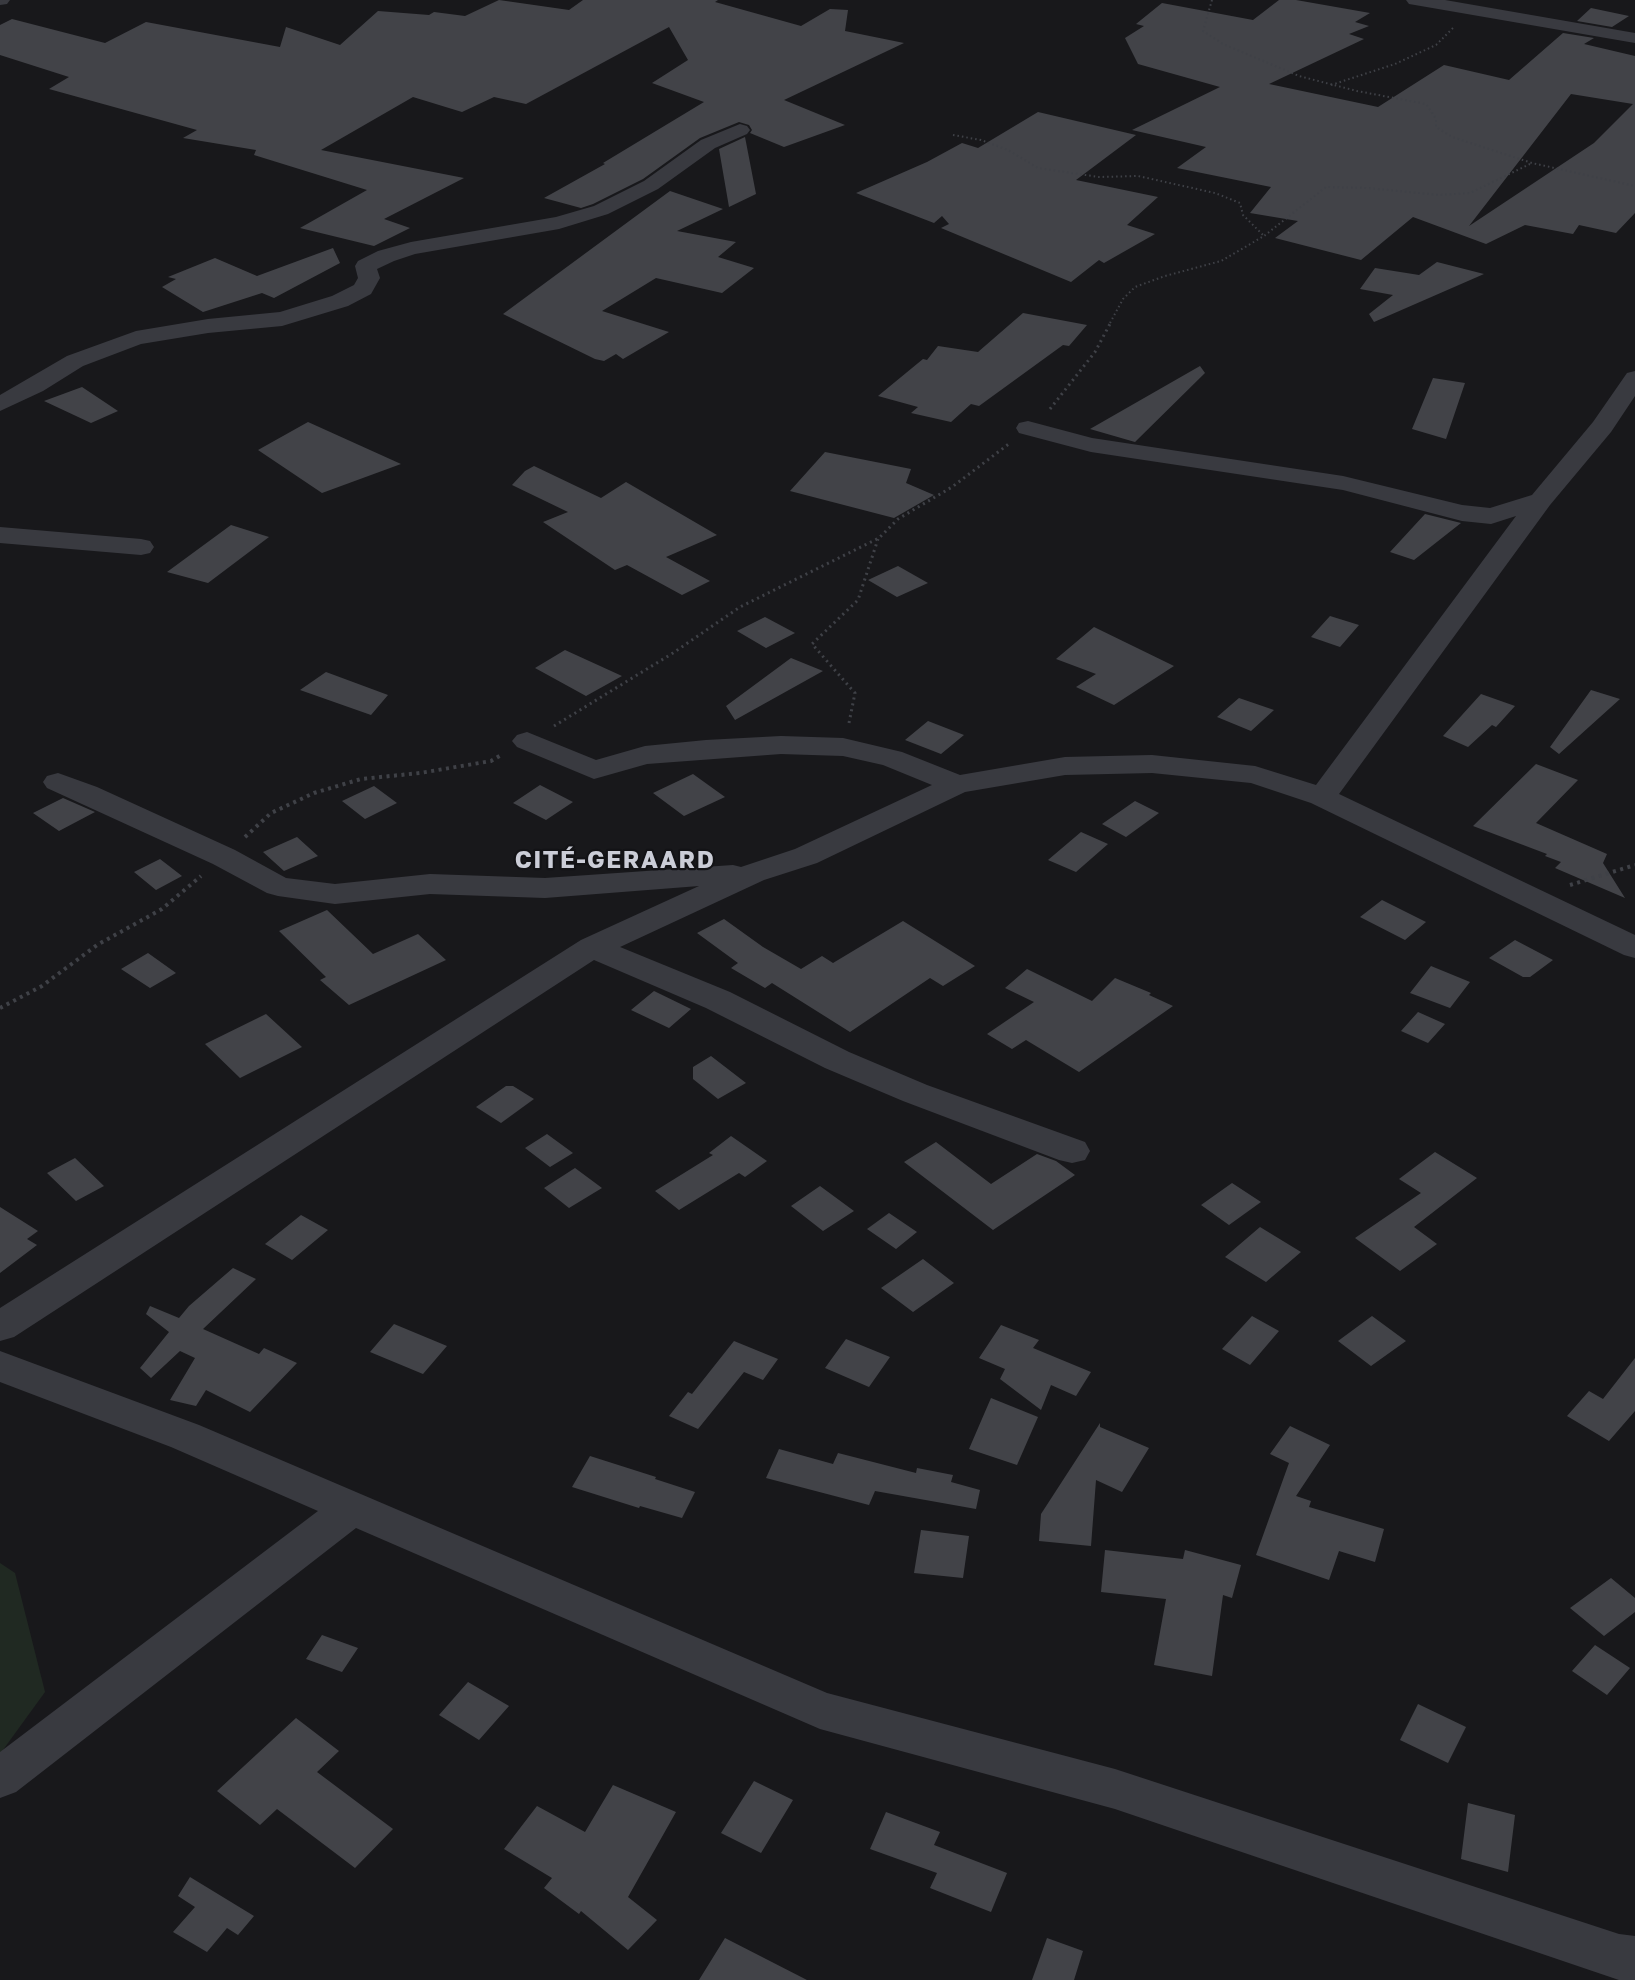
<!DOCTYPE html>
<meta charset="utf-8">
<style>
body{margin:0}
canvas{display:block;background:#18181b}
</style>
<canvas width="1635" height="1980"></canvas>
<script>
const context = document.querySelector('canvas').getContext('2d');
context.lineJoin = 'round';
function fillPath(path, color) { context.fillStyle = color; context.fill(path, 'evenodd'); }
const toPath = rows => new Path2D(rows.map(r => 'M' + r).join(''));
function trace(path, color, width, dash) { context.strokeStyle = color; context.lineWidth = width; context.lineCap = dash ? 'butt' : 'round'; context.setLineDash(dash || []); context.stroke(path); }
function label(font, color, halo, rows, align = 'center') {
  context.font = font + ' "Golos Text",sans-serif'; context.lineWidth = 4.5; context.setLineDash([]); context.textBaseline = 'middle'; context.strokeStyle = halo; context.fillStyle = color; for (const [text, x, y, turn = 0] of rows) {
    context.save(); context.translate(x, y); context.rotate((+turn || 0) * Math.PI / 180); context.textAlign = isNaN(turn) ? turn : align; if (halo) context.strokeText(text, 0, 0); context.fillText(text, 0, 0); context.restore();
  }
}
const green = toPath([
 [0,1563,15,1573,45,1692,0,1754]
]);
const building = toPath([
 [499,0,569,10,583,0,718,0,715,2,801,26,830,9,848,10,845,31,904,43,784,100,845,125,784,147,750,133,752,130,749,125,739,122,700,138,643,179,593,204,581,208,544,198,605,164,603,163,704,102,652,83,688,60,669,27,526,104,494,97,462,112,413,97,321,150,464,178,384,219,410,228,374,246,300,228,367,190,254,155,256,150,183,138,197,130,49,89,69,77,0,55,0,25,12,19,105,43,146,22,280,47,286,27,340,45,378,11,429,15,434,12,465,16],
 [1279,0,1296,0,1370,13,1355,22,1369,26,1349,34,1364,39,1269,84,1378,107,1444,65,1509,80,1563,33,1594,38,1584,44,1635,56,1635,213,1616,233,1579,225,1573,234,1525,225,1486,244,1413,217,1361,260,1275,238,1298,221,1250,213,1271,187,1177,168,1206,147,1132,130,1220,87,1138,64,1125,38,1144,26,1136,24,1162,3,1253,20],
 [1571,94,1633,104,1594,143,1469,226],
 [1591,8,1629,16,1612,27,1577,21],
 [1038,112,1136,135,1076,180,1158,197,1127,225,1155,234,1104,263,1099,260,1071,282,941,228,949,224,942,216,934,223,856,193,927,162,962,143,978,148],
 [745,137,756,194,729,207,719,149],
 [670,191,723,209,677,231,736,242,718,257,754,268,722,293,656,278,602,311,669,332,623,359,616,354,604,361,595,359,503,314],
 [333,248,340,263,274,298,262,293,203,312,162,287,176,279,168,277,215,258,257,276],
 [1437,262,1484,274,1374,322,1369,314,1393,295,1360,289,1375,268,1419,275],
 [1023,313,1087,325,1069,346,1063,345,979,406,971,404,951,422,911,413,918,407,878,396,923,359,927,360,938,346,978,352],
 [1200,366,1205,373,1135,442,1090,429],
 [1433,378,1465,383,1446,439,1412,429],
 [82,387,118,411,91,423,44,401],
 [308,422,401,464,322,493,258,450],
 [825,452,911,469,906,483,934,495,894,518,790,491],
 [534,466,601,498,626,482,717,535,666,557,710,581,682,595,627,565,615,570,543,522,568,512,512,485,525,471],
 [1425,514,1461,523,1414,560,1390,552],
 [231,525,269,537,208,583,167,572],
 [898,566,928,583,897,597,868,580],
 [1330,616,1359,625,1340,647,1311,637],
 [765,617,795,633,766,648,737,631],
 [1094,627,1174,666,1114,705,1076,687,1096,674,1056,659],
 [565,650,622,676,586,696,535,668],
 [791,658,823,671,735,720,726,706],
 [326,672,388,695,371,715,300,690],
 [1591,690,1620,699,1559,754,1550,747],
 [1481,694,1515,706,1496,727,1492,725,1468,747,1443,736],
 [1239,698,1274,710,1251,731,1217,717],
 [928,721,964,735,941,754,905,740],
 [1536,764,1578,780,1536,823,1607,854,1603,863,1625,898,1555,868,1561,862,1545,856,1547,854,1473,826],
 [693,774,725,797,684,816,653,793],
 [540,785,573,802,546,820,513,803],
 [374,786,397,803,365,819,342,801],
 [63,798,95,812,59,831,33,813],
 [1135,801,1159,813,1126,837,1102,824],
 [1081,832,1108,844,1076,872,1048,860],
 [297,837,318,856,284,871,263,852],
 [160,859,182,876,156,890,134,872],
 [1382,900,1426,922,1405,940,1360,917],
 [327,910,373,954,418,934,446,960,349,1005,320,980,326,977,279,931],
 [724,919,763,947,801,969,822,956,833,963,903,921,975,966,943,986,930,978,850,1032,772,983,765,988,731,968,738,963,697,933],
 [1515,940,1553,960,1530,977,1523,977,1489,958],
 [148,953,176,973,150,988,121,969],
 [1431,966,1470,982,1450,1008,1410,993],
 [1027,969,1092,1001,1115,978,1151,993,1149,995,1173,1006,1079,1072,1026,1040,1012,1049,987,1034,1034,1002,1005,988],
 [654,991,691,1009,669,1028,631,1010],
 [1418,1012,1445,1024,1428,1043,1401,1031],
 [266,1014,302,1047,240,1078,205,1044],
 [711,1056,746,1083,718,1099,693,1079,693,1067],
 [506,1086,513,1086,534,1099,501,1123,476,1107],
 [547,1134,573,1153,550,1167,525,1148],
 [731,1136,767,1161,745,1177,739,1173,679,1210,655,1191,713,1155,709,1153],
 [936,1142,991,1184,1037,1154,1056,1161,1075,1175,993,1230,904,1162],
 [1435,1152,1477,1178,1414,1227,1437,1244,1400,1271,1355,1238,1421,1193,1399,1179],
 [75,1158,104,1186,76,1201,47,1173],
 [575,1168,602,1188,569,1208,544,1188],
 [1232,1183,1261,1202,1229,1225,1201,1205],
 [820,1186,854,1211,823,1231,791,1206],
 [0,1207,38,1231,27,1239,37,1245,0,1273],
 [889,1213,917,1232,896,1249,867,1229],
 [301,1215,328,1230,292,1260,265,1244],
 [1260,1227,1301,1252,1266,1282,1225,1257],
 [923,1259,954,1283,913,1312,881,1288],
 [233,1268,256,1279,203,1329,259,1354,264,1348,297,1363,250,1412,206,1390,196,1406,170,1400,195,1358,180,1351,151,1378,140,1368,169,1332,146,1314,150,1306,179,1318,189,1306],
 [1252,1316,1279,1331,1250,1365,1222,1349],
 [1372,1316,1406,1341,1371,1366,1338,1341],
 [394,1324,447,1346,423,1374,370,1352],
 [1001,1325,1039,1340,1033,1348,1091,1372,1076,1396,1051,1385,1041,1410,1000,1379,1005,1369,979,1358],
 [846,1339,890,1357,869,1387,825,1368],
 [734,1341,778,1359,763,1380,744,1372,698,1429,669,1416,688,1392,692,1394],
 [1635,1358,1635,1411,1609,1441,1567,1416,1589,1391,1603,1399],
 [991,1398,1038,1417,1017,1465,969,1449],
 [1100,1423,1100,1427,1149,1448,1122,1492,1096,1480,1091,1546,1039,1541,1041,1514],
 [1290,1426,1330,1445,1296,1496,1311,1501,1309,1507,1384,1529,1375,1562,1339,1551,1329,1580,1256,1555,1289,1463,1270,1454],
 [779,1449,833,1464,838,1453,916,1473,917,1468,953,1475,951,1482,980,1490,976,1509,875,1491,869,1505,766,1478],
 [590,1456,656,1477,655,1479,695,1492,682,1518,640,1506,639,1508,572,1487],
 [921,1530,969,1536,963,1578,914,1573],
 [1105,1550,1183,1559,1185,1550,1241,1565,1232,1598,1223,1595,1212,1676,1154,1665,1166,1599,1101,1592],
 [1611,1578,1635,1598,1635,1612,1604,1636,1570,1608],
 [322,1635,358,1648,342,1672,306,1659],
 [1595,1645,1630,1668,1607,1695,1572,1671],
 [468,1682,509,1706,479,1740,439,1715],
 [1418,1704,1466,1727,1448,1763,1400,1740],
 [296,1718,339,1751,317,1772,393,1829,355,1868,277,1809,260,1825,217,1791],
 [754,1781,793,1800,761,1853,721,1833],
 [613,1785,676,1812,628,1897,657,1920,628,1950,581,1911,579,1914,544,1888,552,1878,504,1849,537,1806,585,1832],
 [1468,1803,1515,1815,1508,1872,1461,1859],
 [886,1812,940,1832,934,1845,1007,1873,991,1912,930,1888,937,1873,870,1849],
 [190,1877,254,1916,238,1935,227,1928,207,1952,173,1932,195,1907,178,1896],
 [725,1938,807,1980,699,1980],
 [1047,1938,1083,1951,1074,1980,1032,1980]
]);
const pathFar2 = toPath([
 [1212,0,1203,31,1223,44,1299,76,1357,91,1426,104,1436,119,1436,127,1452,137,1532,163,1635,186],
 [1331,85,1395,64,1436,45,1453,28],
 [953,135,981,140,1008,150,1038,168,1099,177,1138,176,1215,193,1240,203,1243,215,1264,236],
 [1110,323,1123,299,1135,287,1165,276,1221,261,1264,236,1326,187,1368,188,1439,195,1470,193,1532,163]
]);
const pathFar1 = toPath([
 [1050,409,1095,352,1111,322],
 [849,723,855,693,812,644,858,600,878,539],
 [554,726,673,653,740,607,879,538,898,519,952,487,1010,443]
]);
const path = toPath([
 [245,837,271,813,314,793,361,779,420,773,491,761,503,754],
 [1570,885,1635,865],
 [0,1008,42,986,97,945,162,909,201,876]
]);
const minor = toPath([
 [0,0,10,0,7,4,0,5,0,0],
 [1406,0,1445,0,1635,33,1635,43,1415,5,1409,4,1406,0],
 [740,124,747,126,750,130,747,134,715,148,658,189,608,214,559,229,415,254,394,261,377,269,380,278,371,294,348,306,282,326,208,333,141,344,83,366,43,391,0,411,0,395,67,356,136,331,208,319,280,312,332,296,354,285,358,278,355,266,358,261,378,251,411,242,556,217,594,206,644,181,701,140,740,124],
 [1635,371,1635,396,1611,432,1550,505,1339,794,1635,935,1635,958,1624,955,1311,803,1251,783,1152,773,1065,775,965,792,817,863,764,880,620,947,730,992,849,1052,927,1085,1085,1142,1090,1151,1085,1160,1072,1163,1059,1160,903,1101,825,1068,706,1008,594,960,14,1337,0,1341,0,1308,581,940,699,886,545,898,430,894,335,904,278,896,267,893,213,864,47,788,43,782,47,776,58,773,97,787,235,850,286,878,335,884,430,874,545,878,733,865,741,867,795,849,932,785,883,765,843,756,781,754,647,764,594,779,517,747,512,741,517,735,527,732,596,760,645,746,706,740,781,736,843,738,902,752,960,775,1065,757,1152,755,1255,766,1316,785,1516,516,1491,524,1462,521,1343,490,1091,452,1019,433,1016,428,1019,423,1028,421,1092,438,1343,476,1462,505,1490,508,1532,495,1593,422,1627,373,1635,371],
 [0,527,141,539,150,541,154,547,150,553,141,555,0,543,0,527],
 [0,1351,199,1425,827,1693,1115,1769,1619,1934,1635,1936,1635,1980,1619,1980,1115,1809,820,1729,356,1528,16,1792,0,1798,0,1752,318,1511,171,1447,0,1382,0,1351]
]);
const districtNames = [
 ["CITÉ-GERAARD",615,860]
];
fillPath(green, '#202922');
fillPath(building, '#424348');
trace(pathFar2, '#3f4147', 2, [1.5, 3]);
trace(pathFar1, '#3f4147', 3, [2, 4]);
trace(path, '#3f4147', 4, [3, 4.5]);
fillPath(minor, '#393a40');
context.letterSpacing = '1.5px';
label('bold 24px', '#cbcdd7', '#131316', districtNames);
context.letterSpacing = '0px';
</script>
